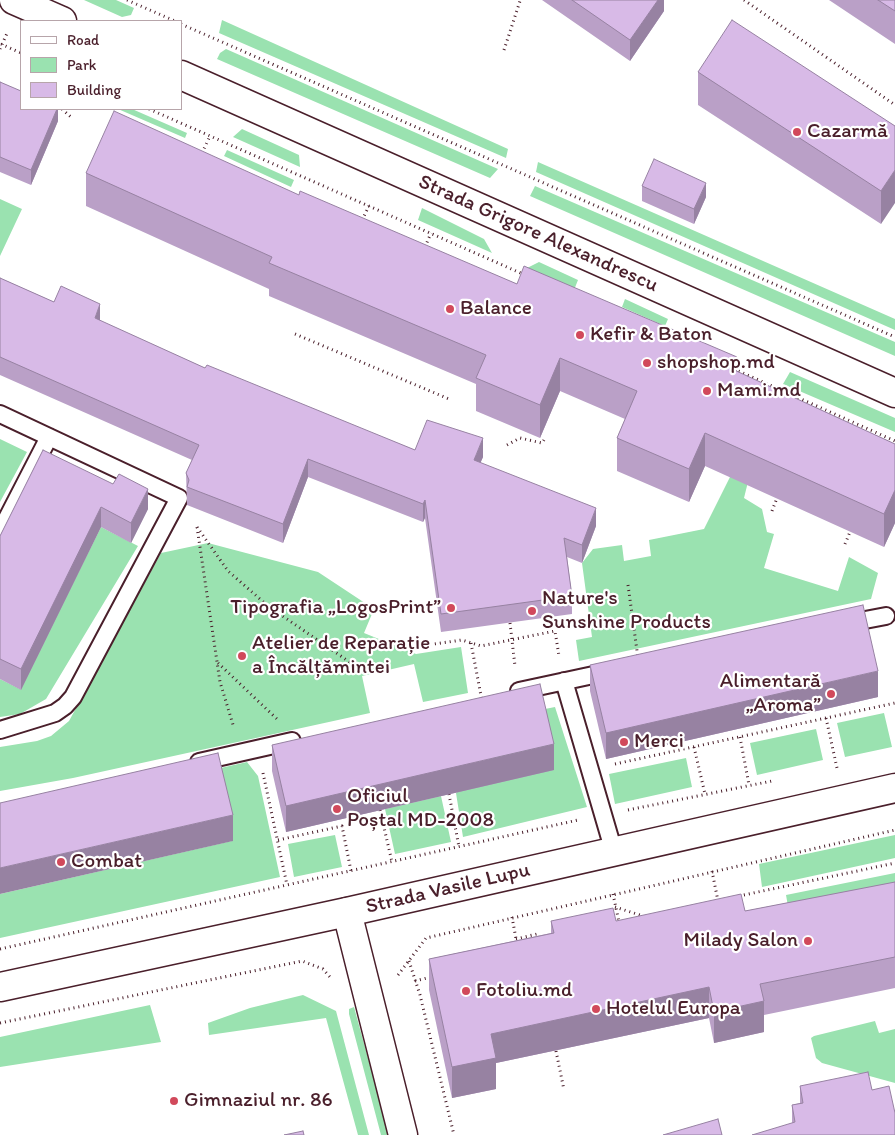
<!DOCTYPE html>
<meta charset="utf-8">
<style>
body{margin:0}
#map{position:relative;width:895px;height:1135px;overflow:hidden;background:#fff;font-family:Itim,sans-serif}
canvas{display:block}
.legend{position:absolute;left:20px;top:20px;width:162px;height:90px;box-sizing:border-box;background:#fff;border:1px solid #b7a5aa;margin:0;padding:6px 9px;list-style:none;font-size:15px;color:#4a1f2b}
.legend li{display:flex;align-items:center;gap:10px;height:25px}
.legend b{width:25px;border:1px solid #b7a5aa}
</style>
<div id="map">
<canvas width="895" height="1135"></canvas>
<ul class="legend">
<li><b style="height:6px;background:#fff"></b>Road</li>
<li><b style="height:14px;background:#9ae2b0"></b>Park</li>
<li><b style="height:14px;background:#d8bae7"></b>Building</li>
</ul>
</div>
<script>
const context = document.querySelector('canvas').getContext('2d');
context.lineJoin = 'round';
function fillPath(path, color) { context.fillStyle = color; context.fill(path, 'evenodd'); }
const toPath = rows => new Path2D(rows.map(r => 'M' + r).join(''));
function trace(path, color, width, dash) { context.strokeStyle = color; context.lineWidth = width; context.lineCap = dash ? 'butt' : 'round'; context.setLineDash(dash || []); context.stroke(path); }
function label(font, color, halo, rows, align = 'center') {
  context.font = font + ' Itim,sans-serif'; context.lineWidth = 4.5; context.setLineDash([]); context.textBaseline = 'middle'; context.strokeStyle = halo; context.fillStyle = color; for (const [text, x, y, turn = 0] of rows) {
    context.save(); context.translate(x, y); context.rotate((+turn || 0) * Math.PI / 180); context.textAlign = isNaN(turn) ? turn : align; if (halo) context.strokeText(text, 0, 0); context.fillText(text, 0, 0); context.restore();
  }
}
const green = toPath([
 [84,0,116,0,134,8,131,15,122,17],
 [222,20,508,149,506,158,219,33],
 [226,49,498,169,490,178,217,59,220,53],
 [118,109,132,109,187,133,185,138],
 [242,129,299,155,300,167,233,137],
 [227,150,294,180,291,187,224,156],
 [538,162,895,319,895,330,536,172],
 [535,186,895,342,895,356,530,196],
 [0,199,22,209,0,256],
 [422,208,484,239,492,253,418,220],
 [539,262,578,280,574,290,527,268],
 [625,299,668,319,665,326,622,307],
 [790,372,895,418,895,432,783,384],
 [768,401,744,498,762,509,767,532,774,534,764,568,838,591,849,557,878,573,871,599,579,661,576,640,592,637,582,563,593,549,622,545,624,561,651,556,649,540,704,529],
 [0,439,27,452,0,502],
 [101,527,138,546,46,699,20,714,0,717,0,679,20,689],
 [208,543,318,572,374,609,364,633,416,654,461,647,468,693,423,702,414,664,362,676,370,713,73,778,0,791,0,747,37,741,51,736,69,721,161,553],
 [555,707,587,807,463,837,456,793,540,710],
 [884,713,892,747,845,757,837,723],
 [816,729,823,760,757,775,750,743],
 [686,758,692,787,615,804,609,774],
 [247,762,258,776,280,877,0,938,0,894,232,841,190,775],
 [441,796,451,842,395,854,385,809],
 [335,835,342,867,294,877,288,844],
 [895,835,895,858,762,887,759,864],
 [895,873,895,905,789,912,786,895],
 [303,995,336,1011,369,1135,358,1135,326,1018,209,1035,208,1023,250,1008],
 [150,1005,161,1042,0,1067,0,1037],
 [354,1007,389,1135,381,1135,349,1014,349,1009],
 [875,1021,879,1033,895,1029,895,1083,822,1063,816,1058,811,1038,814,1036]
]);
const path = toPath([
 [127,0,175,21],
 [744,0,895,105],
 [181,24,895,337],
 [1,44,21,53],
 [0,49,8,31],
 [504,50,520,1,518,0],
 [62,109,72,118],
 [149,109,525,275],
 [202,153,210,136],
 [362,220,369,206],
 [425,247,431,233],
 [295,334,449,399],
 [734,369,895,441],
 [507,445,520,438,542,443,544,440],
 [772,511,777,498],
 [197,527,220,682,234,728],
 [197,527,228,571,268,606,367,674],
 [845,544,850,532],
 [628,585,638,658],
 [510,623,515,666],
 [471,643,482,701],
 [420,646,462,640,481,646,555,631,559,656],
 [218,663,277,719],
 [826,718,837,768],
 [740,737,749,785],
 [694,747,705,794],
 [615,764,895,703],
 [263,773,287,885],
 [449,794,459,847],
 [380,810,392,862],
 [628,810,772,781],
 [278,840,342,826,351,871],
 [712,871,718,901],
 [613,894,619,922],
 [739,896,895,863],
 [615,907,643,916],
 [512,917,517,944],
 [516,939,537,934,538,939],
 [0,949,578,820],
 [409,961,420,995,454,1135],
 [398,975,426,938,895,830],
 [415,981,431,977],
 [0,1023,302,961,323,969,330,977],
 [556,1051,564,1090]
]);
const lane = toPath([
 [0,414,179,498,73,697,65,706,55,713,0,730],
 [0,532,49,437],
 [844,624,886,616],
 [564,681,614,852],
 [519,691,612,671],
 [199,762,292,741]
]);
const street = toPath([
 [14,0,62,21],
 [181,75,895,393],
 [347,912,403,1135]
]);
const primary = toPath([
 [0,987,347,912,895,788]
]);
const wall = toPath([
 [542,0,664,0,664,11,630,61],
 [829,0,895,0,895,44],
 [698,72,895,126,881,224,698,105],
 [0,82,58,109,58,121,31,185,0,172],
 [86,173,299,195,517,284,737,372,895,444,895,523,884,547,705,466,689,502,617,471,617,438,625,419,560,391,540,438,476,411,476,384,269,296,269,289,86,206],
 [642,186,706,197,694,224,642,201],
 [0,278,54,302,100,321,205,368,415,450,483,457,480,463,596,526,582,563,567,557,572,596,572,614,441,632,425,518,423,522,308,477,283,543,187,505,186,473,192,460,0,375],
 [43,450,148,509,131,543,101,527,21,690,0,679,0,536],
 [590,665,878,697,606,759,590,691],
 [272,745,554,770,286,832,272,771],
 [895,882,895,988,764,1015,764,1032,714,1043,709,1018,496,1063,496,1089,452,1098,429,990,429,959,551,933,551,921,616,921,745,911],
 [800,1086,872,1090,792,1123,792,1105,800,1103]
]);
const shadedWall = toPath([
 [658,0,664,0,664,11,630,61,630,40],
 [57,109,58,109,58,121,31,185,31,170],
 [895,170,895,203,881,224,881,191],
 [706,183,706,197,694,224,694,209],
 [100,304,100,322,95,318],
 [737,357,737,390,732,369],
 [560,358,560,391,540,438,540,405],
 [705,433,705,466,689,502,689,469],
 [483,438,483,457,474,478,474,460],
 [308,459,308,477,283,543,283,524],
 [148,489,148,509,131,543,131,523],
 [895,490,895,523,884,547,884,514],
 [425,500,425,518,423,522,423,504],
 [101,507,101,527,21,690,21,669],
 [596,508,596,526,582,563,582,545],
 [878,671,878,697,606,759,606,733],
 [554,744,554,770,286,832,286,806],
 [233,815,233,841,0,894,0,868],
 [709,987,709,1018,496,1063,496,1089,452,1098,452,1067,491,1034],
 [764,1001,764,1032,714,1043,714,1012]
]);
const building = toPath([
 [572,0,658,0,630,40,572,0],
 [878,0,895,0,895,11,878,0],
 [732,20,895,126,895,170,881,191,698,72,732,20],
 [0,82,21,91,21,109,57,109,31,170,0,157,0,82],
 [114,111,299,195,300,191,517,284,524,266,737,357,732,369,895,444,895,490,884,514,705,433,689,469,617,438,637,391,560,358,540,405,476,378,486,355,269,263,272,257,86,173,114,111],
 [654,159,706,183,694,209,642,186,654,159],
 [0,278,54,302,61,286,100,304,95,318,205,368,207,365,415,450,427,420,483,438,474,460,596,508,582,545,564,538,572,596,441,614,425,500,423,504,308,459,283,524,187,487,189,480,186,473,199,445,0,357,0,278],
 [43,450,113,484,119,474,148,489,131,523,101,507,21,669,0,659,0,536,43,450],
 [863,605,878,671,606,733,590,665,863,605],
 [540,684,554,744,286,806,272,745,540,684],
 [218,753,233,815,0,868,0,803,218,753],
 [895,882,895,957,760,984,764,1001,714,1012,709,987,491,1034,496,1058,452,1067,429,959,554,933,551,921,613,908,616,921,741,894,745,911,895,882],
 [868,1072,872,1090,889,1086,895,1113,895,1135,752,1135,795,1122,792,1105,803,1103,800,1086,868,1072],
 [718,1119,722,1135,663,1135,718,1119],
 [303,1131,304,1135,284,1135,303,1131]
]);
const markers = [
 [797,132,5,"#d1495b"],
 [450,309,5,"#d1495b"],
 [580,335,5,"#d1495b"],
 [647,363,5,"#d1495b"],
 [707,391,5,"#d1495b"],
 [451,608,5,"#d1495b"],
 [532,611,5,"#d1495b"],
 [242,656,5,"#d1495b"],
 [831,694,5,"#d1495b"],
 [624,742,5,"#d1495b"],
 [337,809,5,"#d1495b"],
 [61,862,5,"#d1495b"],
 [808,941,5,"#d1495b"],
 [466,991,5,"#d1495b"],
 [596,1009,5,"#d1495b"],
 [174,1101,5,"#d1495b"]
];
const poiNames = [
 ["Cazarmă",807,132],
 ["Balance",460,309],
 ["Kefir & Baton",590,335],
 ["shopshop.md",657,363],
 ["Mami.md",717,391],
 ["Nature's",542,599],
 ["Sunshine Products",542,623],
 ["Tipografia „LogosPrint”",441,608,"right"],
 ["Atelier de Reparație",252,644],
 ["a Încălțămintei",252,668],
 ["Alimentară",821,682,"right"],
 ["„Aroma”",821,706,"right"],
 ["Merci",634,742],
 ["Oficiul",347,797],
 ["Poștal MD-2008",347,821],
 ["Combat",71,862],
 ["Milady Salon",798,941,"right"],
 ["Fotoliu.md",476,991],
 ["Hotelul Europa",606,1009],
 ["Gimnaziul nr. 86",184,1101]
];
const streetNames = [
 ["Strada Grigore Alexandrescu",538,234,24],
 ["Strada Vasile Lupu",448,889,-13]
];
fillPath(green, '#9ae2b0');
trace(lane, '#4a1f2b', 20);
trace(street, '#4a1f2b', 31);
trace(primary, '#4a1f2b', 31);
trace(path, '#4a1f2b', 3, [1, 4]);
trace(lane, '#fff', 16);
trace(street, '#fff', 28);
trace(primary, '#fff', 28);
fillPath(wall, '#baa0c7');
fillPath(shadedWall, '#9782a2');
fillPath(building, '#d8bae7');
trace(building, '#9782a2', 1);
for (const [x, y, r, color] of markers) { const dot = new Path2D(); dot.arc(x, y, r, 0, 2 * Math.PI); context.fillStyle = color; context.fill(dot); trace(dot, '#fff', 2); }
label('21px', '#4a1f2b', '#fff', poiNames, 'left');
label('21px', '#4a1f2b', '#fff', streetNames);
</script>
